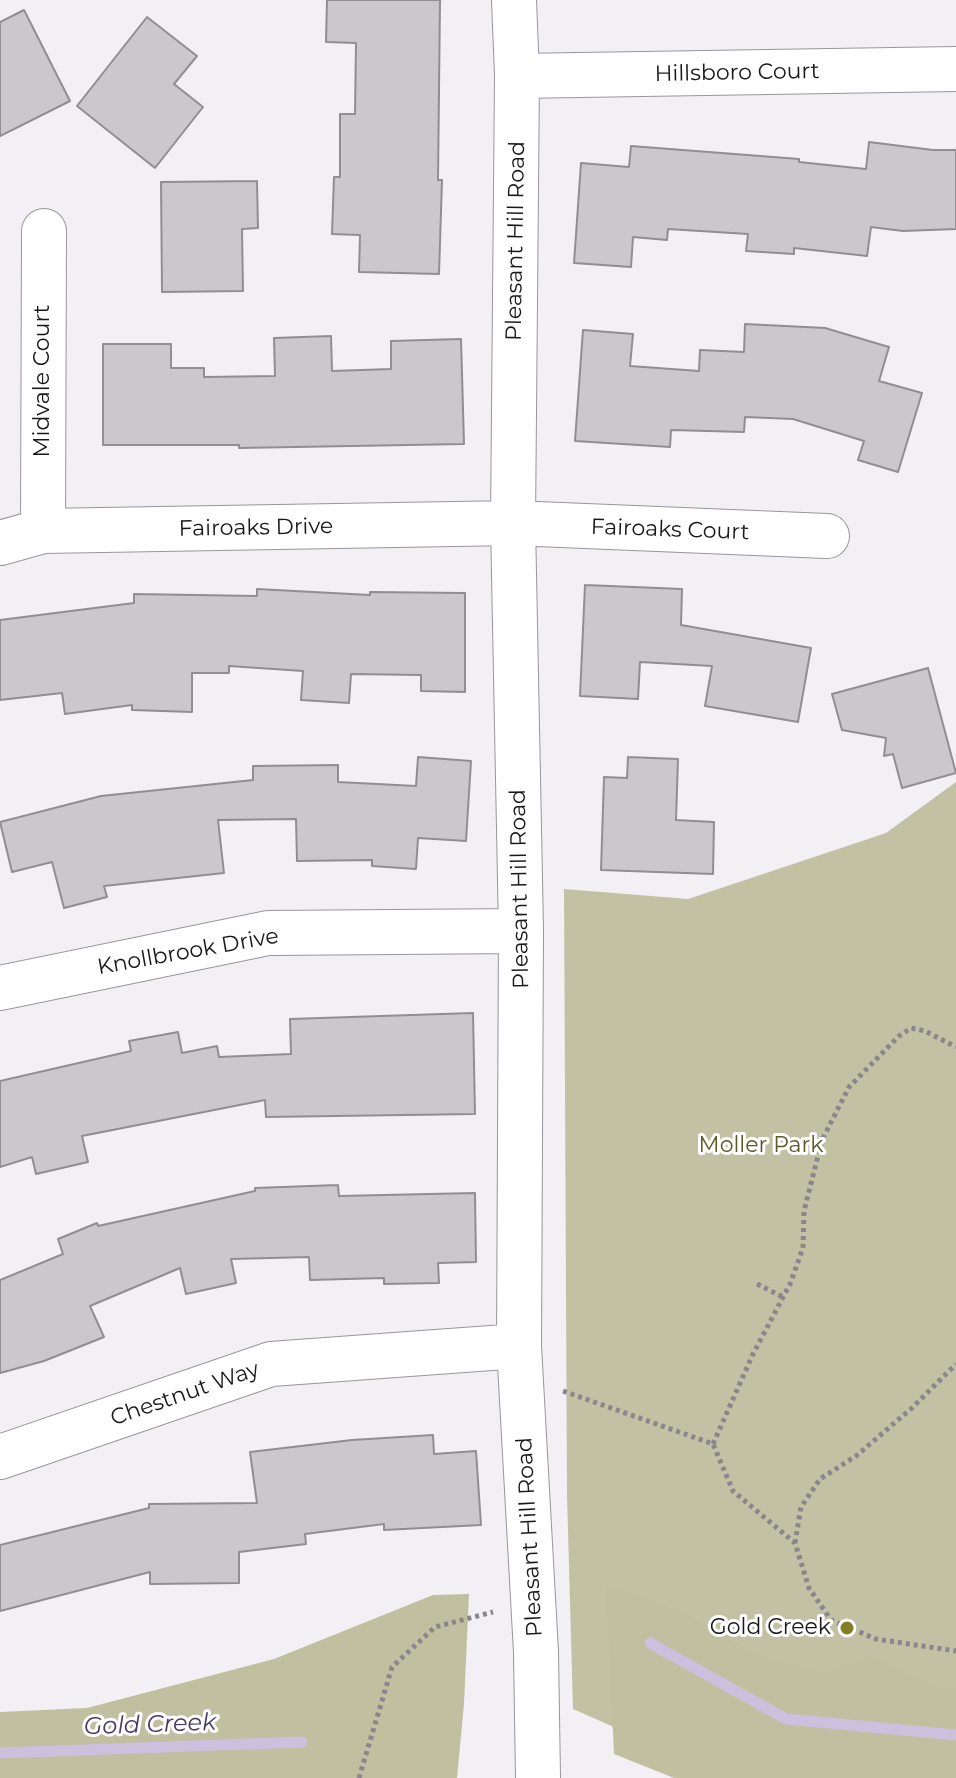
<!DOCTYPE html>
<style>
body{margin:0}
canvas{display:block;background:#f2f0f5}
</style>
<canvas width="956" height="1778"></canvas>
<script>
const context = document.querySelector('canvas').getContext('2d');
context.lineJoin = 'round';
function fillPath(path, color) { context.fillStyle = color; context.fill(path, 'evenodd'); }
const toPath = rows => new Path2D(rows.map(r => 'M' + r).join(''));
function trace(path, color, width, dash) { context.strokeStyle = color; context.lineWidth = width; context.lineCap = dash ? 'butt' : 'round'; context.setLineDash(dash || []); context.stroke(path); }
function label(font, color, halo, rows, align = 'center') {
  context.font = font + ' Montserrat,sans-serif'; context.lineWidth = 6; context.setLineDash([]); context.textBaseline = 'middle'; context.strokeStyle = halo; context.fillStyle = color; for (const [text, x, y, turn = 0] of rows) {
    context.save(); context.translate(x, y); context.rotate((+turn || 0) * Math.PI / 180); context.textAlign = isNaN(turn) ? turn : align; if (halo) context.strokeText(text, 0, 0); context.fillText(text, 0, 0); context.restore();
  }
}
const green = toPath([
 [956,782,956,1778,675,1754,573,1709,567,1495,564,889,688,899,886,833]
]);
const forest = toPath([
 [606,1587,626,1590,692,1617,760,1657,824,1673,874,1656,937,1687,956,1689,956,1778,674,1778,614,1754],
 [469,1594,464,1704,457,1778,0,1778,0,1712,87,1708,274,1659,433,1595]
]);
const stream = toPath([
 [650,1643,786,1719,956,1735],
 [0,1753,302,1742]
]);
const building = toPath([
 [327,0,440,0,438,180,442,180,439,274,359,272,360,235,332,234,334,177,340,177,340,114,355,114,356,43,326,42,327,0],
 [24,10,70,101,0,136,0,22,24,10],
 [147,17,197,56,174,84,203,107,155,168,77,106,147,17],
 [869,142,933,150,956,150,956,229,903,231,871,227,867,256,794,248,794,254,746,251,748,234,668,229,667,240,633,237,631,267,574,263,581,163,629,167,631,146,799,159,799,162,866,169,869,142],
 [257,181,258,228,242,229,243,291,162,292,161,182,257,181],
 [745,324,825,328,889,347,879,381,922,393,898,472,858,460,864,441,793,419,745,417,744,432,671,430,670,447,575,441,583,330,633,334,630,366,699,371,700,350,744,352,745,324],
 [331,336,332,371,391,369,391,341,461,339,464,444,239,448,239,445,103,445,103,344,171,344,171,368,204,368,204,377,275,376,274,338,331,336],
 [585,585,682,589,681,625,811,648,798,722,705,706,712,666,640,662,638,699,580,696,585,585],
 [257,589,370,595,370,592,465,593,465,692,421,691,421,675,351,674,349,703,301,700,303,671,229,666,229,673,192,673,192,712,132,710,132,705,65,714,62,693,0,700,0,620,134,603,134,594,257,596,257,589],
 [928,668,956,773,902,788,893,754,884,756,886,738,842,730,832,694,928,668],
 [418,757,471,761,466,841,418,838,416,869,372,866,372,860,297,861,296,819,218,820,224,873,104,886,107,897,64,908,52,862,12,872,0,822,101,796,253,780,253,766,338,765,338,782,416,786,418,757],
 [628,757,678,759,676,820,714,822,713,874,601,870,604,777,627,778,628,757],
 [473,1013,475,1114,266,1117,265,1100,82,1136,88,1162,36,1174,32,1157,0,1167,0,1081,131,1051,129,1041,178,1032,182,1053,217,1046,219,1057,291,1054,290,1019,473,1013],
 [338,1185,339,1196,475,1193,476,1262,438,1263,439,1283,384,1284,384,1278,310,1280,309,1257,231,1259,236,1283,186,1294,180,1268,90,1306,104,1337,44,1361,0,1373,0,1280,63,1254,58,1239,97,1223,98,1226,255,1191,255,1188,338,1185],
 [433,1435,434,1454,476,1451,481,1525,384,1530,384,1524,305,1534,306,1544,239,1552,239,1583,150,1584,150,1572,0,1611,0,1545,149,1508,149,1504,257,1503,250,1452,352,1440,433,1435]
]);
const path = toPath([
 [757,1284,783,1297],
 [563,1391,713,1444,733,1491,795,1543,809,1588,831,1620,876,1639,956,1651],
 [713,1444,753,1354,790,1284,803,1248,804,1211,822,1140,849,1087,899,1036,911,1028,925,1031,956,1047],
 [795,1543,801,1507,820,1479,856,1456,912,1408,956,1364],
 [359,1778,392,1667,435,1627,493,1612]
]);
const minor = toPath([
 [514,0,517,76,513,523,521,931,519,1346,536,1652,538,1778],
 [517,76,956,69],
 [43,531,44,231],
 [0,543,43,531,513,523,827,536],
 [0,988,268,933,521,931],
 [0,1457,271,1364,519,1346]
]);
const markers = [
 [847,1628,8,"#827e25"]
];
const streetNames = [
 ["Hillsboro Court",737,73,-1],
 ["Pleasant Hill Road",516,241,-89],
 ["Midvale Court",43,381,-90],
 ["Fairoaks Drive",256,528,-1],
 ["Fairoaks Court",670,530,2],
 ["Pleasant Hill Road",520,889,-91],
 ["Knollbrook Drive",188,952,-10],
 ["Chestnut Way",185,1394,-19],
 ["Pleasant Hill Road",530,1537,-93]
];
const parkNames = [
 ["Moller Park",761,1146]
];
const poiNames = [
 ["Gold Creek",831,1628]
];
const waterNames = [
 ["Gold Creek",150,1725,-2]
];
fillPath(green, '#c2c1a4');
fillPath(forest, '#c0bfa0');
trace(stream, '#cbc1de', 11);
fillPath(building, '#cac8cd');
trace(building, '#908e93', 2);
trace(minor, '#98969c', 46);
trace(path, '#89878b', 5, [4, 4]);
trace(minor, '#fff', 44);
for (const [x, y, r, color] of markers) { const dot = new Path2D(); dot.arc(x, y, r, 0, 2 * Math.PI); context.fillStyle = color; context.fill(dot); trace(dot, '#fefeff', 3); }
label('22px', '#181719', '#fefeff', streetNames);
label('22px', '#5b5925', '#fefeff', parkNames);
label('22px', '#181719', '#fefeff', poiNames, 'right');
label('italic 24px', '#4a3963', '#fefeff', waterNames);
</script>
